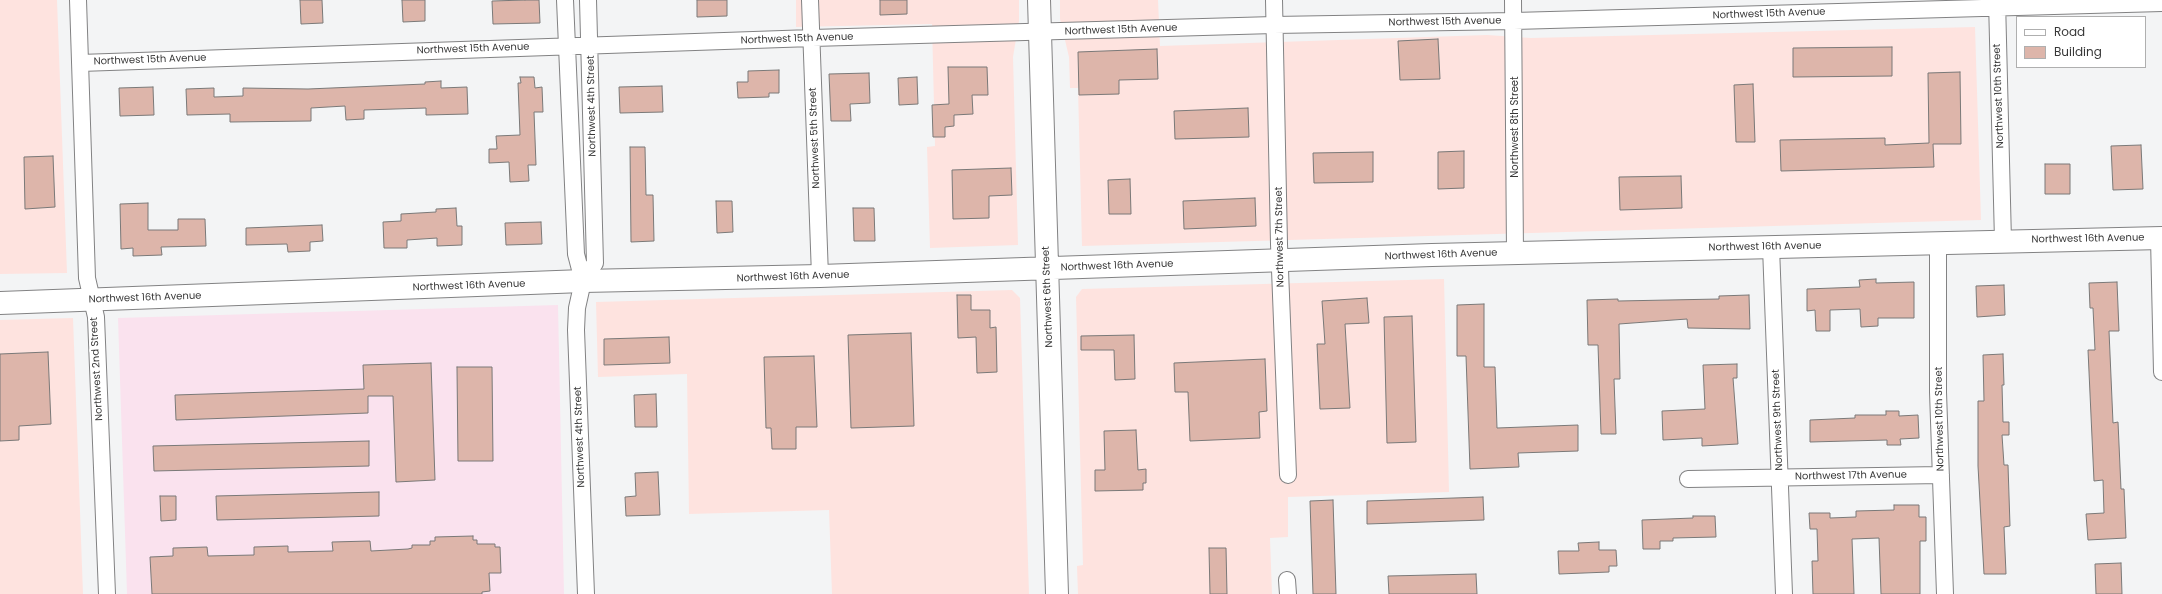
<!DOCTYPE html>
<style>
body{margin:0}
#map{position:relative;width:2162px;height:594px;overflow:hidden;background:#f3f4f5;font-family:Poppins,sans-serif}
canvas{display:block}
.legend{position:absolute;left:2016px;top:16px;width:130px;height:52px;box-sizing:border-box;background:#fff;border:1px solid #afafaf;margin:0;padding:5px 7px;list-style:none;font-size:12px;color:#373737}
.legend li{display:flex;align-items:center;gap:8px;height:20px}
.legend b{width:20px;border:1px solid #afafaf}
</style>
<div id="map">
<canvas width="2162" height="594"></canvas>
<ul class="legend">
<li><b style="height:5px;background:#fff"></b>Road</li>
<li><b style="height:11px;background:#ddb5aa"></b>Building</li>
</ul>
</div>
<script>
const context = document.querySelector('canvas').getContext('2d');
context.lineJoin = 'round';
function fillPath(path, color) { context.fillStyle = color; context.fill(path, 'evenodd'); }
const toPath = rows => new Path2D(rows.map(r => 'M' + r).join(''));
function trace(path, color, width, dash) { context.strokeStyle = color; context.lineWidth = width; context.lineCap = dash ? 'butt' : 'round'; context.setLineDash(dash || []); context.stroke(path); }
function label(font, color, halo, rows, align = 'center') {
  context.font = font + ' Poppins,sans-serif'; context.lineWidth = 3.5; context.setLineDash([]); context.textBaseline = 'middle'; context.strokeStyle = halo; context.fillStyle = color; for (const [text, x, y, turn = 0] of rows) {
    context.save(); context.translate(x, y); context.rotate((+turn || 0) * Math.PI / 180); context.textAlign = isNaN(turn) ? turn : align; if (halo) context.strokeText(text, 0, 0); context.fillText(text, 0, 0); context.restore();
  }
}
const commercial = toPath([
 [0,0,57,0,67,273,0,274],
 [796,0,1019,0,1019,21,1013,57,1018,245,930,248,927,147,935,146,932,24,796,27],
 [1060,0,1158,0,1160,46,1487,35,1531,38,1975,27,1981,220,1082,246,1078,88,1070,88,1069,57,1060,19],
 [1444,279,1449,492,1288,497,1288,537,1270,538,1272,594,1078,594,1077,566,1083,565,1076,297,1082,289],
 [1012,290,1020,298,1029,594,832,594,829,510,689,514,687,374,598,377,596,302],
 [73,318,83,594,0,594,0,320]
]);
const education = toPath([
 [558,305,564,594,127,594,118,318]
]);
const building = toPath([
 [300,0,322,0,323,23,301,24,300,0],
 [402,0,425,0,425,21,403,22,402,0],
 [525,0,539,0,540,23,493,24,492,1,525,0],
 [697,0,727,0,727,16,697,17,697,0],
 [880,0,907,0,907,14,880,15,880,0],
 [1438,39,1440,79,1400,80,1398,41,1438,39],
 [1892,47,1892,76,1793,77,1793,48,1892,47],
 [1157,49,1158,79,1119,80,1119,94,1079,95,1078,52,1157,49],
 [948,67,987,67,988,95,972,95,973,114,954,115,954,126,945,127,945,137,933,137,932,105,949,104,948,67],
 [779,70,779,93,769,93,769,97,738,98,737,82,748,82,748,71,779,70],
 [1960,72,1961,144,1933,144,1934,167,1781,171,1780,140,1885,138,1885,145,1929,143,1928,73,1960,72],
 [869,73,870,103,850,104,851,121,831,121,829,74,869,73],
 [520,77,534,77,535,88,542,87,543,112,534,112,536,165,528,165,529,181,510,182,509,162,489,163,489,149,497,149,496,136,520,135,518,83,521,83,520,77],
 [917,77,918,104,899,105,898,78,917,77],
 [441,81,441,88,467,87,468,114,426,115,426,108,364,110,364,119,346,120,345,106,311,108,311,121,230,122,230,114,187,115,186,89,214,88,214,97,243,96,243,88,308,89,425,84,425,82,441,81],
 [1753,84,1755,142,1736,142,1734,85,1753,84],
 [662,86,663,112,620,113,619,87,662,86],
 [153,87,154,115,120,116,119,88,153,87],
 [1248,108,1249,137,1175,139,1174,111,1248,108],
 [2141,145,2143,189,2113,190,2111,146,2141,145],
 [630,147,645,147,646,195,653,195,654,241,631,242,630,147],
 [1464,151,1464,188,1438,189,1438,152,1464,151],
 [1373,152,1373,182,1314,183,1313,153,1373,152],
 [53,156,55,207,25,209,24,157,53,156],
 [2045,164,2070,164,2070,194,2045,194,2045,164],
 [1011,168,1012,195,989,196,989,218,953,219,952,170,1011,168],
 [1681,176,1682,208,1620,210,1619,177,1681,176],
 [1130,179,1131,214,1109,214,1108,180,1130,179],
 [1255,198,1256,226,1184,229,1183,201,1255,198],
 [716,201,732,201,733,232,717,233,716,201],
 [148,203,148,230,178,230,178,219,205,219,206,246,161,247,162,255,133,256,133,248,121,249,120,204,148,203],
 [456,208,457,226,462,226,462,245,437,246,437,238,407,240,407,248,384,248,383,222,401,221,401,214,436,212,436,209,456,208],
 [853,208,874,208,875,241,854,241,853,208],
 [541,222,542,244,506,245,505,223,541,222],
 [322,225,323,241,310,242,310,251,288,252,287,244,246,245,246,228,322,225],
 [1876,279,1876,283,1914,282,1914,318,1878,318,1878,326,1861,327,1860,309,1830,310,1830,331,1816,331,1815,310,1807,311,1807,289,1860,287,1859,280,1876,279],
 [2117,282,2119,331,2109,331,2113,423,2118,422,2121,489,2124,489,2126,538,2088,540,2086,514,2104,513,2103,480,2094,481,2088,350,2095,350,2093,308,2090,308,2089,283,2117,282],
 [2004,285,2005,315,1977,317,1976,286,2004,285],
 [957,295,971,295,971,310,990,310,990,328,996,327,997,372,977,373,976,337,958,338,957,295],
 [1749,295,1750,329,1688,328,1687,319,1619,324,1620,379,1614,379,1616,434,1601,434,1598,345,1588,345,1587,300,1618,299,1618,301,1719,299,1719,296,1749,295],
 [1367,298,1369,323,1345,324,1350,408,1320,409,1317,344,1325,344,1322,301,1367,298],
 [1484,304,1484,367,1495,367,1497,428,1578,425,1578,451,1518,453,1519,467,1470,469,1466,356,1457,356,1457,305,1484,304],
 [1412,316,1416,442,1387,443,1384,317,1412,316],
 [911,333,914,426,851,428,848,335,911,333],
 [1134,335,1135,379,1115,380,1114,350,1081,350,1081,336,1134,335],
 [669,337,670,363,604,365,604,339,669,337],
 [48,352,51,424,19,426,19,440,0,441,0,354,48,352],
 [2003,354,2004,385,2002,385,2003,422,2009,422,2009,435,2002,435,2004,465,2008,465,2010,526,2004,527,2006,574,1984,574,1978,466,1978,401,1984,401,1983,355,2003,354],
 [814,356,817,427,796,427,796,449,772,449,771,428,766,428,764,357,814,356],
 [1265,359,1267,411,1259,412,1260,438,1190,441,1188,392,1175,392,1174,363,1265,359],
 [431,363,435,480,396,482,393,396,368,396,368,413,176,420,175,395,364,389,363,365,431,363],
 [1737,364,1737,378,1733,378,1738,444,1702,446,1702,438,1663,440,1662,411,1705,409,1703,365,1737,364],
 [457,367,492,367,493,461,458,461,457,367],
 [656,394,657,427,635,427,634,395,656,394],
 [1886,411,1899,411,1899,416,1918,415,1919,438,1900,439,1901,445,1887,445,1887,440,1810,442,1810,420,1855,418,1855,415,1886,415,1886,411],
 [1136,430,1138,470,1146,469,1146,483,1143,483,1143,490,1095,491,1095,470,1105,470,1104,431,1136,430],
 [369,441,369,466,154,471,153,446,369,441],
 [658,472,660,515,626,516,625,497,636,496,635,473,658,472],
 [379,492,379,516,217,520,216,496,379,492],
 [160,496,176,496,176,520,161,521,160,496],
 [1483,497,1484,520,1367,524,1367,501,1483,497],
 [1333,500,1336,594,1313,594,1310,501,1333,500],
 [1894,505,1919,505,1919,517,1926,517,1926,541,1920,541,1920,594,1881,594,1879,538,1852,539,1854,594,1813,594,1812,561,1818,561,1817,529,1810,529,1809,513,1830,513,1830,518,1856,517,1856,511,1894,510,1894,505],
 [1693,516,1715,516,1716,537,1673,538,1673,541,1660,541,1660,549,1643,549,1642,520,1693,518,1693,516],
 [473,536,473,540,477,540,477,544,495,544,495,547,500,547,501,573,489,573,490,591,482,592,482,594,152,594,150,557,173,556,173,548,207,547,208,556,254,555,254,547,288,546,288,552,333,551,332,542,370,541,371,551,408,549,412,548,412,545,430,545,430,541,435,541,435,537,473,536],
 [1599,542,1599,550,1616,550,1617,566,1609,566,1609,572,1559,574,1558,551,1579,551,1578,543,1599,542],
 [1209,548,1226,548,1227,594,1210,594,1209,548],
 [2121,563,2122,594,2096,594,2095,564,2121,563],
 [1476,574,1477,594,1389,594,1388,576,1476,574]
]);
const street = toPath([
 [78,0,87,278,96,317,107,594],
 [565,0,576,254,583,281],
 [810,0,820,276],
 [1274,0,1279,244,1288,475],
 [1513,0,1515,253],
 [1997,0,2003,241],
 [80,63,812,38,1274,25,1514,21,2162,3],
 [2159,238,2162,372],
 [1938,243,1938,392,1945,594],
 [1771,247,1784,594],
 [1688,479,1941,475],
 [1287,580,1288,594],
 [586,594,576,330,577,308,583,281,595,263,588,0]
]);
const secondary = toPath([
 [1039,0,1057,594],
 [0,303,583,281,820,276,1432,255,2162,238]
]);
const streetNames = [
 ["Northwest 15th Avenue",1769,14,-2],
 ["Northwest 15th Avenue",1445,22,-1],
 ["Northwest 15th Avenue",1121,30,-2],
 ["Northwest 15th Avenue",797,39,-2],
 ["Northwest 15th Avenue",473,49,-2],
 ["Northwest 15th Avenue",150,60,-2],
 ["Northwest 10th Street",1999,96,-92],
 ["Northwest 4th Street",592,106,-91],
 ["Northwest 8th Street",1515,127,-90],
 ["Northwest 5th Street",815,138,-92],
 ["Northwest 7th Street",1280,237,-91],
 ["Northwest 16th Avenue",2088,239,-1],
 ["Northwest 16th Avenue",1765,247,-1],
 ["Northwest 16th Avenue",1441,255,-2],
 ["Northwest 16th Avenue",1117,266,-2],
 ["Northwest 16th Avenue",793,277,-2],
 ["Northwest 16th Avenue",469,286,-2],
 ["Northwest 6th Street",1048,297,-92],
 ["Northwest 16th Avenue",145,298,-2],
 ["Northwest 2nd Street",97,369,-93],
 ["Northwest 10th Street",1940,419,-91],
 ["Northwest 9th Street",1778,420,-92],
 ["Northwest 4th Street",580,437,-92],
 ["Northwest 17th Avenue",1851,476,-1]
];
fillPath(commercial, '#fee3df');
fillPath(education, '#fae2ee');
fillPath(building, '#ddb5aa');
trace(building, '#7a7978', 1);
trace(street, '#828283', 18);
trace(secondary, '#828283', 24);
trace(street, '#fff', 16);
trace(secondary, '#fff', 22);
label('10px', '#373737', '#fff', streetNames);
</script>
